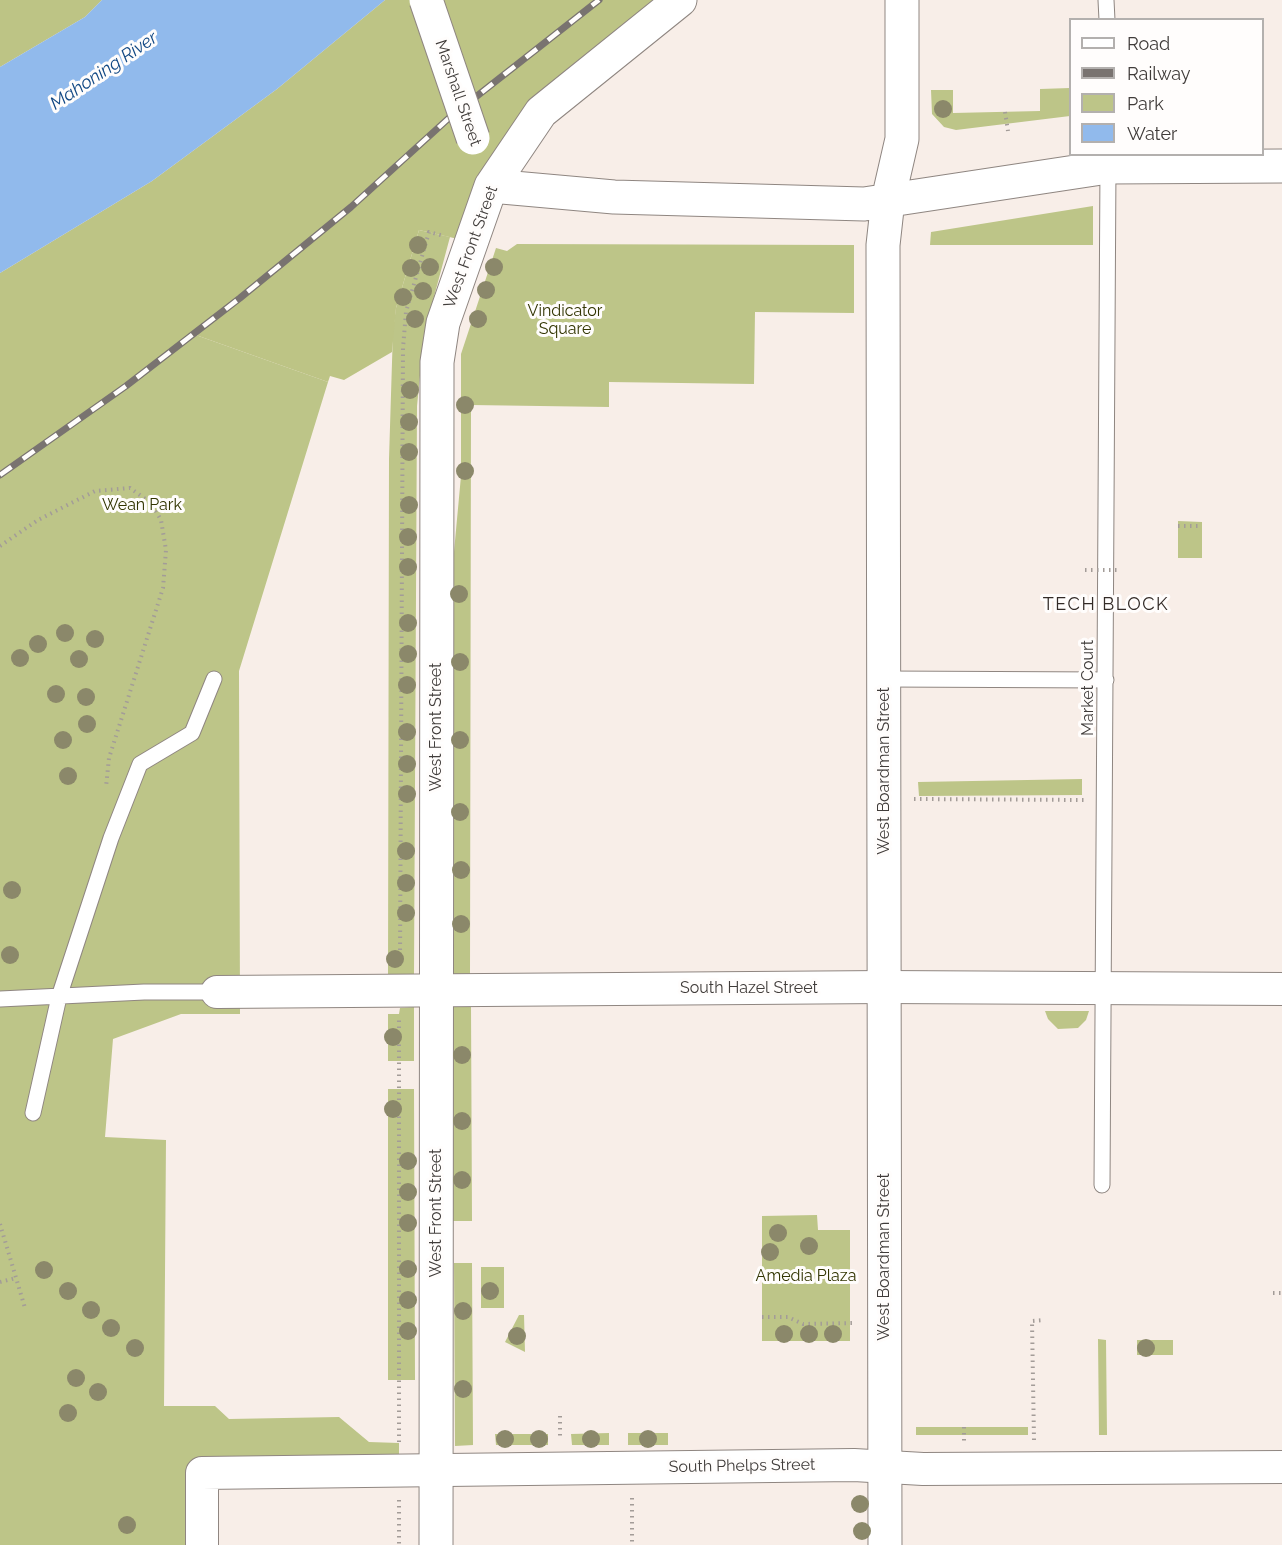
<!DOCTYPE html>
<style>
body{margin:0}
#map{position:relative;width:1282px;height:1545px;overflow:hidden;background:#f8eee8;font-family:Raleway,sans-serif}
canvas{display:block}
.legend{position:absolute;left:1069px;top:18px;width:195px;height:138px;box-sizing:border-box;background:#fffdfc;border:2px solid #b3b0ae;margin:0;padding:8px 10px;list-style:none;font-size:18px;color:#403c3a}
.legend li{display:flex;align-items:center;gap:12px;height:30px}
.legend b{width:30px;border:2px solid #b3b0ae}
</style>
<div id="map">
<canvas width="1282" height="1545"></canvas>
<ul class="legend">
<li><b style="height:8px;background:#fff"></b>Road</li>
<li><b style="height:8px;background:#797370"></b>Railway</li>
<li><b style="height:16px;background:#bdc588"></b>Park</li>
<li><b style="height:16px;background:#91baec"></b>Water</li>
</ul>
</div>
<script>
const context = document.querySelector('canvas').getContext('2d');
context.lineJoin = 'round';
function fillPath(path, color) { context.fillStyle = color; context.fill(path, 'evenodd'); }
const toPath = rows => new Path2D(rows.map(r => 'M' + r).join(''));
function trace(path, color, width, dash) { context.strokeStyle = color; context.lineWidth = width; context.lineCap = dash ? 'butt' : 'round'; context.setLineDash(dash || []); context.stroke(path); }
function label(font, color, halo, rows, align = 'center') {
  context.font = font + ' Raleway,sans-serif'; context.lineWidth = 6; context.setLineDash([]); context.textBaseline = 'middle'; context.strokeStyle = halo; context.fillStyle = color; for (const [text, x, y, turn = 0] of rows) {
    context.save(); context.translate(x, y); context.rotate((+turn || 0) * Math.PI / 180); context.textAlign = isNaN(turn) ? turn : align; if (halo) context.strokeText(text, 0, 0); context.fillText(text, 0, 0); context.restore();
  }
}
const green = toPath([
 [1070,88,1070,116,956,130,944,127,932,114,931,90,953,90,953,113,1040,111,1040,89],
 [1093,206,1093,245,930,245,931,232],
 [419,230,450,237,424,334,417,406,414,974,388,974,389,459,393,330,396,308],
 [517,244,854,245,854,313,755,312,754,384,609,382,609,407,471,405,470,974,452,974,451,584,461,476,461,354,496,248,507,251],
 [0,273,193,334,328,382,239,671,240,1014,181,1014,113,1039,105,1137,166,1140,164,1406,215,1406,229,1419,339,1417,369,1442,399,1443,399,1469,202,1473,202,1545,0,1545],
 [1178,521,1202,522,1202,558,1178,558],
 [1082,779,1082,795,919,796,918,782],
 [471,1006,472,1221,453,1221,452,1007],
 [414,1007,414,1061,388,1061,388,1014,399,1014,400,1008],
 [1045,1011,1089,1011,1086,1020,1078,1028,1058,1029,1048,1019],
 [388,1089,414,1089,415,1380,388,1380],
 [817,1215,818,1230,850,1230,850,1341,762,1341,762,1216],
 [454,1263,472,1263,473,1445,455,1446],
 [481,1267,504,1267,504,1308,481,1308],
 [519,1315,524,1315,525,1352,505,1342],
 [1098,1339,1106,1340,1107,1435,1099,1435],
 [1137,1340,1173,1340,1173,1355,1137,1355],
 [916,1427,1028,1427,1028,1435,916,1435],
 [609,1433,609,1445,572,1445,571,1434],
 [628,1433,668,1433,668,1445,628,1445],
 [495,1434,548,1434,548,1445,496,1445]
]);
const forest = toPath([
 [0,0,102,0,85,17,0,67],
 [385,0,680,0,541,112,471,242,419,230,396,308,392,352,344,380,330,376,328,382,193,334,0,475,0,273,152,181,277,89]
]);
const water = toPath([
 [102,0,385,0,277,89,152,181,0,273,0,67,85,17]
]);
const path = toPath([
 [1005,112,1008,131],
 [1178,526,1202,526],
 [0,546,38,520,95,491,130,488,151,503,161,520,166,550,163,588,109,758,106,787],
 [914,799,1084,800],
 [400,962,403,348,406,312,429,232,444,236],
 [0,1224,25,1308],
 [0,1282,16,1278],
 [1273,1293,1282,1293],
 [762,1317,788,1317,803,1324,854,1323],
 [560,1416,560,1439],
 [964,1427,964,1441],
 [1034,1440,1032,1321,1044,1320],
 [399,1442,399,1020],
 [632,1498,632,1545],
 [399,1500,399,1545]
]);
const lane = toPath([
 [1106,0,1107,20],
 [884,679,1106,680],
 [0,999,144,992,217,992],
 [33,1113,59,997,111,838,140,764,192,733,214,679],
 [1102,1185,1108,165]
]);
const street = toPath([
 [217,992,884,987,1282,989],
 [202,1545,202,1473,854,1465,923,1469,1282,1467]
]);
const secondary = toPath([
 [491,186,614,197,864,204,1108,167,1282,166],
 [436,1545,437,362,443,323,491,186,541,112,680,0],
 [885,1545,883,245,888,200,902,139,902,0]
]);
const rail = toPath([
 [0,475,126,386,240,298,351,207,449,118,599,0]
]);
const pathBridge = toPath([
 [1085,570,1120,570]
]);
const secondaryBridge = toPath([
 [426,0,473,138]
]);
const trees = [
 [943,109],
 [418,245],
 [430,267],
 [494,267],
 [411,268],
 [486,290],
 [423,291],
 [403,297],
 [415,319],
 [478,319],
 [410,390],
 [465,405],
 [409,422],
 [409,452],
 [465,471],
 [409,505],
 [408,537],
 [408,567],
 [459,594],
 [408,623],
 [65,633],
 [95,639],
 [38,644],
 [408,654],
 [20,658],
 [79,659],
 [460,662],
 [407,685],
 [56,694],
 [86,697],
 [87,724],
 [407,732],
 [63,740],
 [460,740],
 [407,764],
 [68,776],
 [407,794],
 [460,812],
 [406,851],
 [461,870],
 [406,883],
 [12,890],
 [406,913],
 [461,924],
 [10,955],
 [395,959],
 [393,1037],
 [462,1055],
 [393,1109],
 [462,1121],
 [408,1161],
 [462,1180],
 [408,1192],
 [408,1223],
 [778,1233],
 [809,1246],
 [770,1252],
 [408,1269],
 [44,1270],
 [68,1291],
 [490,1291],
 [408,1300],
 [91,1310],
 [463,1311],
 [111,1328],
 [408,1331],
 [784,1334],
 [809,1334],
 [833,1334],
 [517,1336],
 [135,1348],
 [1146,1348],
 [76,1378],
 [463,1389],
 [98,1392],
 [68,1413],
 [505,1439],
 [539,1439],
 [591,1439],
 [648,1439],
 [860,1504],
 [127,1525],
 [862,1531]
];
const streetNames = [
 ["Marshall Street",458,93,71],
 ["West Front Street",471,247,-70],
 ["Market Court",1088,688,-90],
 ["West Front Street",436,727,-90],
 ["West Boardman Street",884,771,-90],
 ["South Hazel Street",749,988],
 ["West Front Street",436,1213,-90],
 ["West Boardman Street",884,1257,-90],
 ["South Phelps Street",742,1466,-1]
];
const parkNames = [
 ["Vindicator",565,311],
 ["Square",565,329],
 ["Wean Park",142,505],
 ["Amedia Plaza",806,1276]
];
const waterNames = [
 ["Mahoning River",104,71,-34]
];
const neighbourhoodNames = [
 ["TECH BLOCK",1106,605]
];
fillPath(green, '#bdc588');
fillPath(forest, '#bdc485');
fillPath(water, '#91baec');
trace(lane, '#8f8681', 17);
trace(street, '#8f8681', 34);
trace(secondary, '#8f8681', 35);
trace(path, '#a39c98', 4, [1.5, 4.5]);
trace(lane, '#fff', 15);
trace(street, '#fff', 32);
trace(secondary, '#fff', 33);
trace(rail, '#797370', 7);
trace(rail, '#fffdfc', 4.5, [14]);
trace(secondaryBridge, '#8f8681', 35, []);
trace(pathBridge, '#a39c98', 4, [1.5, 4.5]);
trace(secondaryBridge, '#fff', 33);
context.fillStyle = '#8b886a';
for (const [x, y] of trees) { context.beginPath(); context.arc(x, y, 9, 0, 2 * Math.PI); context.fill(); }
label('16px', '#403c3a', '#fffdfc', streetNames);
label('16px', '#323502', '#fffdfc', parkNames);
label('italic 18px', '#114884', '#fffdfc', waterNames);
context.letterSpacing = '1.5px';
label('18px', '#332b27', '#fffdfc', neighbourhoodNames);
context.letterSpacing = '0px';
</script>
